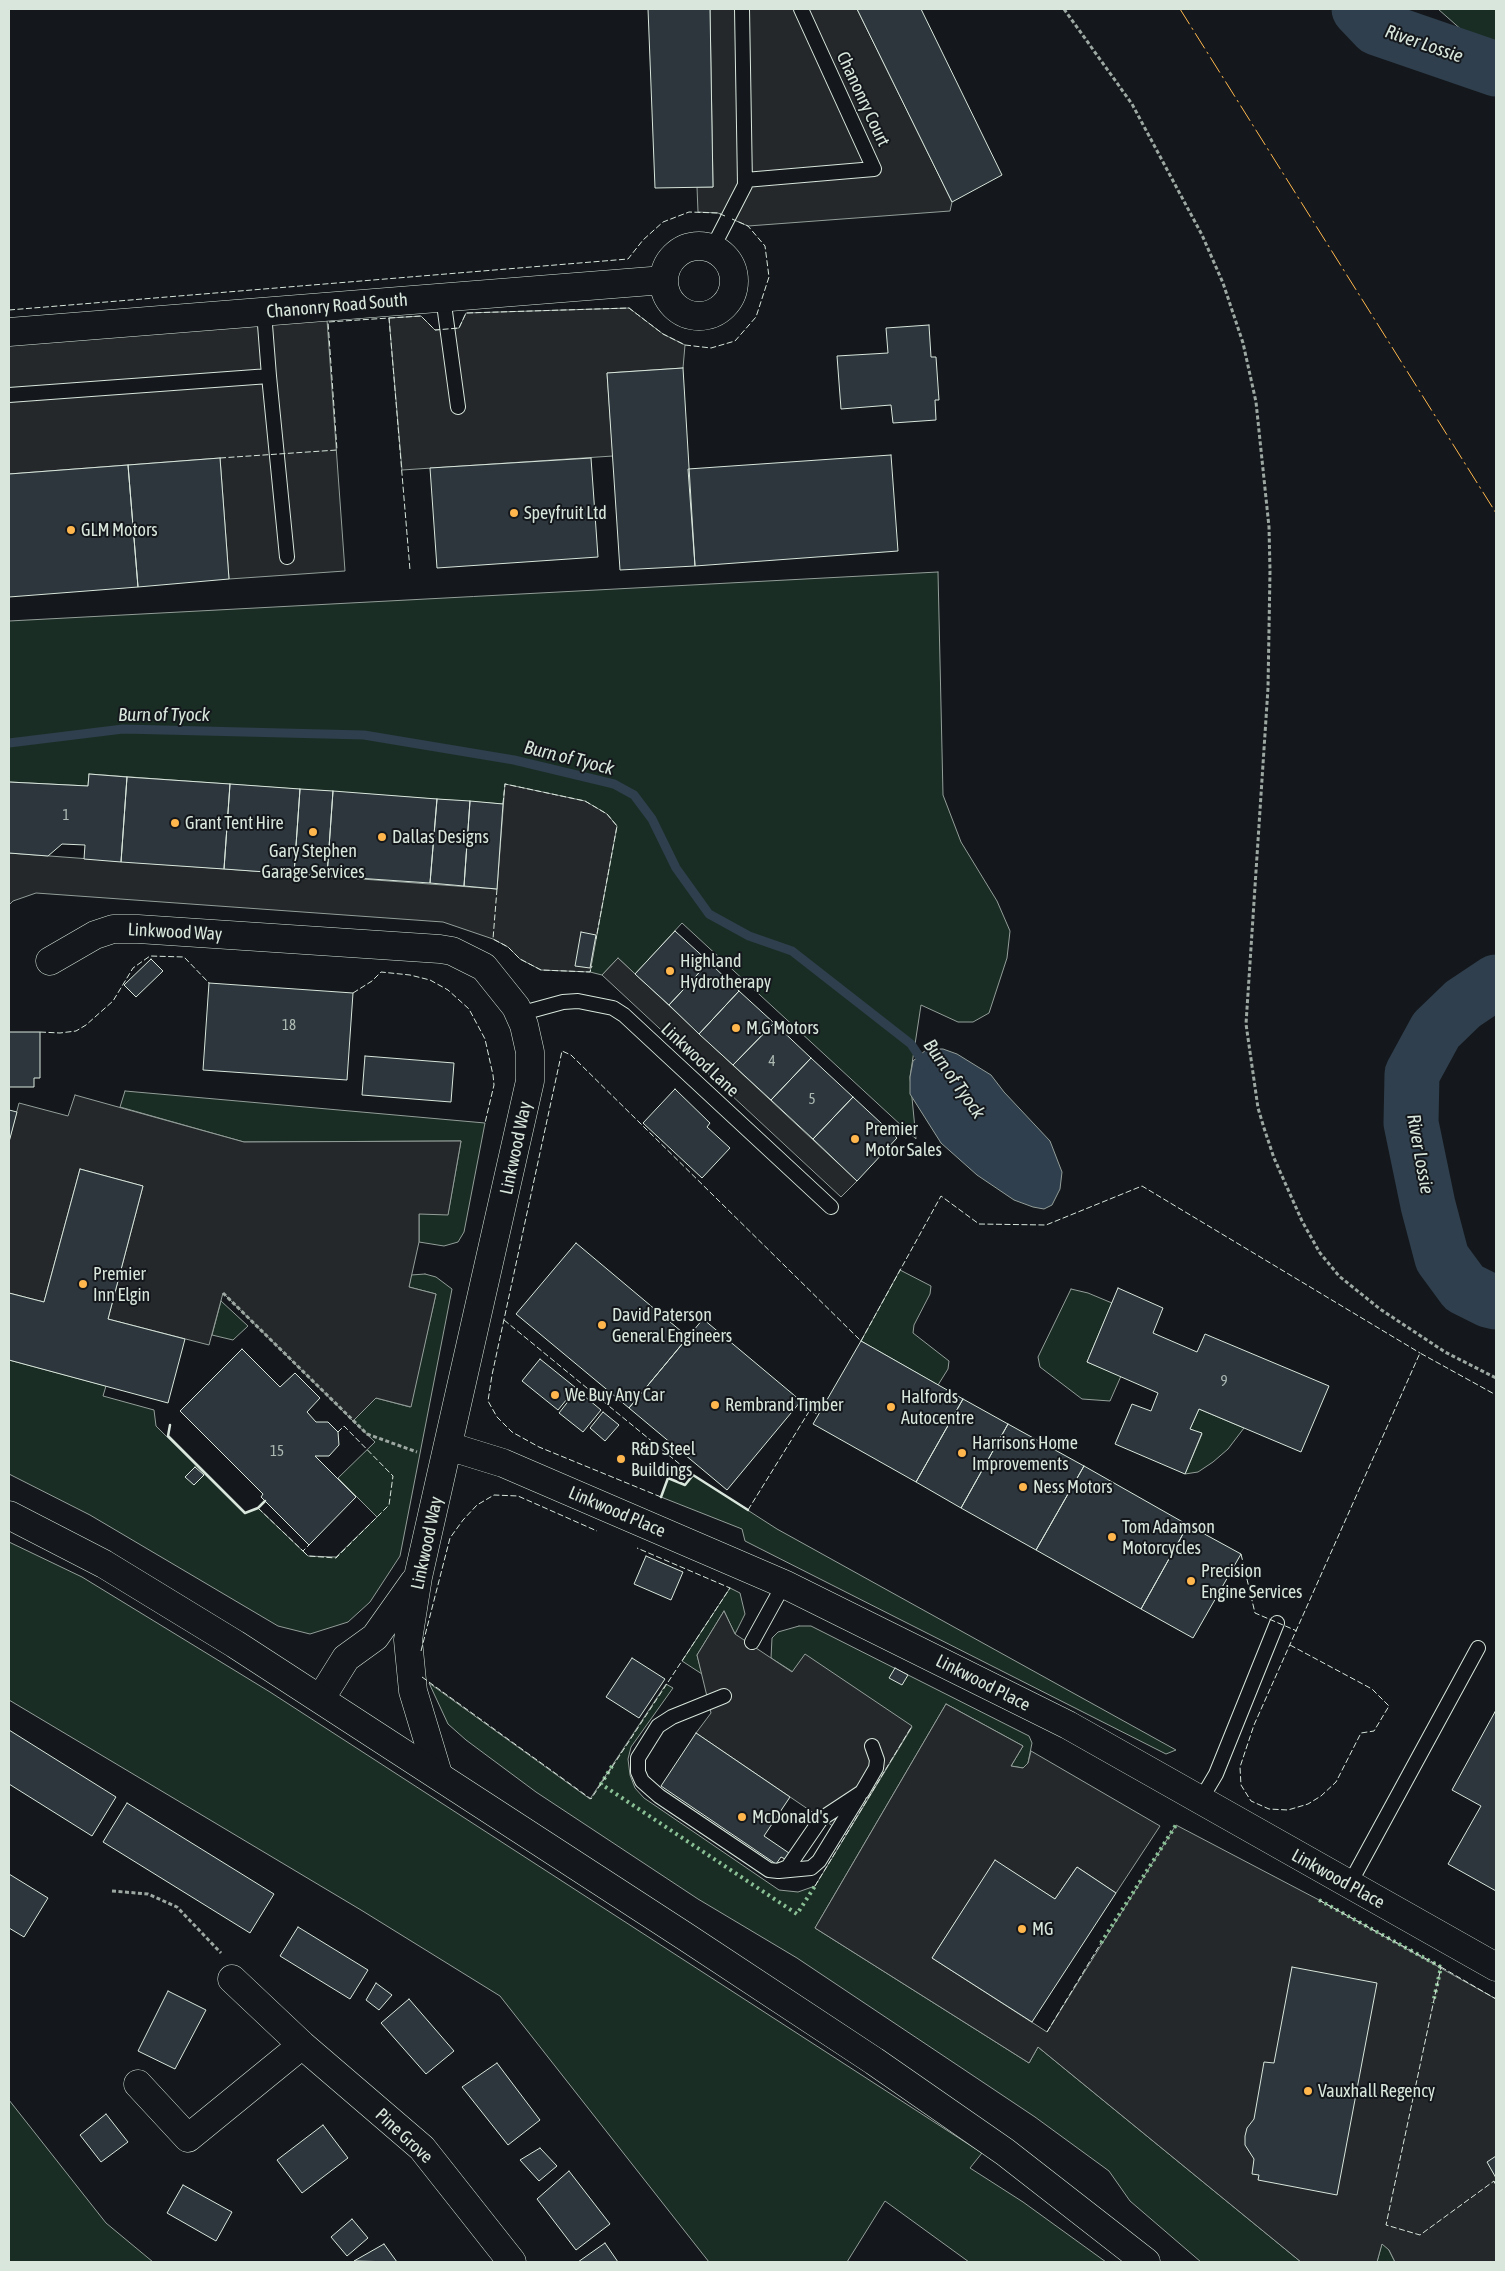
<!DOCTYPE html>
<style>
body{margin:0}
#map{position:relative;width:1505px;height:2271px;overflow:hidden;background:#14181c;font-family:"Asap Condensed",sans-serif}
canvas{display:block}
.frame{position:absolute;inset:0;border:10px solid #d8e6dc;pointer-events:none}
</style>
<div id="map">
<canvas width="1505" height="2271"></canvas>
<div class="frame"></div>
</div>
<script>
const context = document.querySelector('canvas').getContext('2d');
context.lineJoin = 'round';
function fillPath(path, color) { context.fillStyle = color; context.fill(path, 'evenodd'); }
const toPath = rows => new Path2D(rows.map(r => 'M' + r).join(''));
function trace(path, color, width, dash) { context.strokeStyle = color; context.lineWidth = width; context.lineCap = dash ? 'butt' : 'round'; context.setLineDash(dash || []); context.stroke(path); }
function label(font, color, halo, rows, align = 'center') {
  context.font = font + ' "Asap Condensed",sans-serif'; context.lineWidth = 4; context.setLineDash([]); context.textBaseline = 'middle'; context.strokeStyle = halo; context.fillStyle = color; for (const [text, x, y, turn = 0] of rows) {
    context.save(); context.translate(x, y); context.rotate((+turn || 0) * Math.PI / 180); context.textAlign = isNaN(turn) ? turn : align; if (halo) context.strokeText(text, 0, 0); context.fillText(text, 0, 0); context.restore();
  }
}
const green = toPath([
 [1438,9,1496,9,1496,41,1464,32,1438,9],
 [938,572,943,795,961,842,997,901,1010,931,1007,958,989,1013,973,1022,958,1022,921,1005,910,1077,916,1139,682,923,635,974,618,958,602,975,590,972,616,826,505,784,503,804,89,774,88,786,9,782,9,621,938,572],
 [125,1091,485,1123,464,1232,458,1242,444,1246,419,1242,419,1213,448,1214,461,1141,244,1142,120,1107,125,1091],
 [900,1270,931,1286,930,1294,914,1325,913,1333,949,1361,948,1369,938,1385,861,1341,900,1270],
 [425,1274,436,1277,452,1289,400,1556,370,1602,348,1622,310,1634,278,1626,90,1515,9,1474,9,1360,106,1386,103,1396,154,1410,156,1426,244,1513,258,1508,308,1556,336,1557,377,1517,338,1478,375,1442,353,1421,376,1398,410,1407,436,1294,409,1287,411,1275,425,1274],
 [1071,1289,1088,1293,1112,1303,1087,1362,1121,1376,1110,1401,1082,1399,1040,1367,1038,1357,1071,1289],
 [221,1301,248,1326,233,1340,212,1335,221,1301],
 [1199,1409,1244,1428,1228,1449,1213,1462,1198,1472,1185,1474,1202,1434,1190,1429,1199,1409],
 [693,1475,777,1529,1176,1750,1166,1754,745,1541,742,1529,661,1497,668,1478,685,1485,693,1475],
 [9,1542,82,1577,270,1692,982,2153,970,2168,1023,2202,1106,2262,969,2262,885,2201,847,2262,709,2262,500,1996,361,1910,9,1700,9,1542],
 [730,1588,740,1593,745,1614,735,1634,724,1611,697,1655,702,1674,682,1661,730,1588],
 [799,1626,811,1626,1029,1736,1032,1743,1028,1763,1023,1768,1011,1766,1023,1746,946,1704,815,1928,1029,2063,1038,2047,1301,2262,1201,2262,1130,2201,1109,2171,1035,2117,797,1958,698,1899,536,1792,466,1740,448,1724,429,1683,590,1799,666,1684,673,1688,631,1747,628,1759,630,1775,635,1788,644,1798,779,1890,798,1892,815,1886,912,1727,805,1655,793,1672,771,1658,772,1638,778,1632,799,1626],
 [9,2100,106,2223,153,2262,9,2262,9,2100],
 [1382,2243,1389,2250,1395,2262,1377,2262,1382,2243]
]);
const parking = toPath([
 [710,9,857,9,952,202,950,211,748,226,718,213,698,212,697,187,713,187,710,9],
 [326,306,345,571,229,579,220,458,9,474,9,332,326,306],
 [629,308,663,334,685,345,683,368,607,373,613,456,402,470,389,318,421,316,435,330,459,328,466,313,629,308],
 [505,784,585,801,607,814,617,826,590,972,541,970,520,959,508,947,493,939,443,922,36,893,13,901,9,905,9,853,497,889,505,784],
 [618,958,857,1181,841,1197,602,975,618,958],
 [75,1095,244,1142,461,1141,448,1215,419,1214,419,1242,409,1287,436,1294,411,1407,376,1398,353,1421,223,1293,209,1345,108,1319,143,1186,80,1169,44,1302,9,1293,9,1141,19,1103,68,1116,75,1095],
 [724,1611,735,1634,792,1672,805,1654,912,1726,846,1835,696,1733,711,1713,697,1655,724,1611],
 [946,1704,1023,1746,1011,1766,1023,1768,1028,1763,1031,1751,1160,1826,1116,1893,1077,1867,1055,1899,995,1861,932,1958,1047,2032,1176,1825,1319,1900,1496,1999,1496,2262,1395,2262,1389,2250,1382,2244,1377,2262,1301,2262,1038,2047,1029,2063,815,1928,946,1704]
]);
const water = toPath([
 [927,1049,943,1049,957,1054,991,1075,1004,1092,1050,1141,1062,1172,1060,1189,1052,1205,1044,1209,1033,1207,1014,1200,977,1175,941,1143,910,1094,910,1077,913,1061,927,1049]
]);
const stream = toPath([
 [9,743,123,729,364,735,514,760,614,784,634,795,652,819,676,868,709,914,749,936,792,951,911,1044,925,1065]
]);
const river = toPath([
 [1359,9,1377,28,1496,69],
 [1496,982,1463,1004,1436,1030,1412,1074,1411,1123,1428,1205,1442,1258,1464,1288,1488,1300,1496,1302]
]);
const building = toPath([
 [648,9,710,9,713,187,655,188,648,9],
 [857,9,921,9,1002,175,952,202,857,9],
 [929,325,931,357,936,357,939,400,935,400,936,420,893,423,891,405,841,409,837,356,888,353,886,328,929,325],
 [683,368,695,566,620,570,607,373,683,368],
 [891,455,898,551,695,566,688,469,891,455],
 [220,458,229,579,138,587,128,465,220,458],
 [591,458,598,557,437,568,430,468,591,458],
 [128,465,138,587,9,597,9,474,128,465],
 [89,774,127,777,121,862,84,859,85,845,62,844,48,856,9,853,9,782,88,786,89,774],
 [127,777,230,784,224,869,121,862,127,777],
 [230,784,300,789,294,874,224,869,230,784],
 [300,789,333,791,327,876,294,874,300,789],
 [333,791,437,799,430,883,327,876,333,791],
 [437,799,470,801,464,886,430,883,437,799],
 [470,801,503,804,497,889,464,886,470,801],
 [675,931,709,962,669,1005,635,974,675,931],
 [581,932,596,935,590,968,575,966,581,932],
 [151,959,163,971,136,997,124,985,151,959],
 [709,962,739,991,699,1034,669,1005,709,962],
 [209,983,353,993,347,1080,203,1070,209,983],
 [739,991,774,1023,733,1065,699,1034,739,991],
 [774,1023,811,1058,771,1100,733,1065,774,1023],
 [9,1032,40,1032,40,1078,34,1078,34,1087,9,1087,9,1032],
 [365,1056,454,1063,451,1102,362,1095,365,1056],
 [811,1058,853,1097,813,1139,771,1100,811,1058],
 [675,1089,710,1123,707,1127,730,1148,702,1178,643,1123,675,1089],
 [853,1097,897,1138,857,1181,813,1139,853,1097],
 [9,1110,17,1112,9,1142,9,1110],
 [80,1169,143,1186,108,1319,185,1339,168,1403,9,1360,9,1293,44,1302,80,1169],
 [576,1243,688,1337,629,1408,516,1314,576,1243],
 [1118,1288,1163,1308,1153,1333,1197,1352,1205,1334,1329,1386,1301,1452,1199,1409,1190,1429,1202,1433,1185,1474,1115,1444,1132,1404,1151,1411,1158,1393,1087,1362,1118,1288],
 [703,1319,801,1401,727,1490,629,1408,703,1319],
 [861,1341,963,1399,916,1482,813,1424,861,1341],
 [242,1349,280,1387,295,1373,320,1398,307,1412,316,1422,328,1422,338,1432,339,1445,329,1456,315,1456,356,1497,309,1545,261,1497,263,1494,180,1411,242,1349],
 [540,1359,576,1388,558,1410,522,1381,540,1359],
 [577,1390,601,1410,583,1432,559,1413,577,1390],
 [963,1399,1008,1424,961,1508,916,1482,963,1399],
 [603,1412,619,1425,605,1441,590,1428,603,1412],
 [1008,1424,1084,1466,1036,1550,961,1508,1008,1424],
 [1084,1466,1188,1525,1141,1609,1036,1550,1084,1466],
 [195,1467,204,1475,194,1485,185,1477,195,1467],
 [1188,1525,1241,1554,1193,1638,1141,1609,1188,1525],
 [646,1556,683,1572,671,1600,634,1584,646,1556],
 [632,1658,665,1679,639,1718,606,1697,632,1658],
 [895,1668,908,1675,902,1685,889,1678,895,1668],
 [1496,1710,1496,1891,1448,1864,1481,1806,1452,1790,1496,1710],
 [9,1730,116,1797,92,1836,9,1784,9,1730],
 [696,1733,790,1797,764,1836,789,1853,785,1859,781,1857,776,1864,661,1786,696,1733],
 [127,1803,274,1894,250,1933,103,1842,127,1803],
 [995,1860,1055,1899,1077,1867,1116,1893,1032,2022,932,1958,995,1860],
 [9,1874,48,1898,24,1937,9,1928,9,1874],
 [298,1927,368,1970,350,1999,280,1956,298,1927],
 [1292,1967,1377,1983,1337,2195,1258,2180,1259,2175,1252,2174,1254,2159,1245,2145,1245,2136,1247,2128,1254,2119,1264,2062,1274,2063,1292,1967],
 [376,1983,392,1995,379,2010,366,2000,376,1983],
 [168,1991,206,2010,175,2069,138,2051,168,1991],
 [409,1999,454,2051,426,2074,381,2023,409,1999],
 [497,2063,540,2120,508,2145,462,2087,497,2063],
 [106,2114,128,2142,101,2162,80,2135,106,2114],
 [323,2125,348,2158,302,2193,277,2160,323,2125],
 [540,2148,557,2166,539,2181,520,2160,540,2148],
 [1496,2156,1496,2178,1487,2162,1496,2156],
 [569,2171,610,2224,576,2250,537,2199,569,2171],
 [183,2185,232,2212,216,2241,167,2213,183,2185],
 [352,2219,368,2238,347,2256,331,2237,352,2219],
 [605,2243,618,2262,578,2262,605,2243],
 [384,2244,397,2262,354,2261,384,2244]
]);
const path = toPath([
 [1064,9,1132,104,1202,235,1223,283,1243,343,1256,402,1269,527,1270,571,1268,688,1246,1024,1258,1108,1264,1128,1274,1158,1302,1221,1320,1253,1339,1276,1380,1309,1445,1352,1496,1378],
 [223,1293,367,1434,417,1452],
 [112,1891,148,1894,177,1907,221,1953]
]);
const lane = toPath([
 [745,180,874,169,801,9],
 [712,249,745,185,742,9],
 [443,297,458,407],
 [269,376,287,557],
 [9,395,269,376,264,312],
 [519,1014,563,1002,578,1001,613,1008,624,1015,831,1207],
 [752,1642,784,1584],
 [724,1696,672,1717,658,1726,638,1758,638,1772,642,1781,659,1796,769,1870,778,1871,788,1867,821,1819,862,1792,876,1768,877,1760,872,1746],
 [1200,1801,1216,1774,1277,1623],
 [779,1871,811,1868,819,1861,859,1796],
 [1349,1885,1478,1648]
]);
const street = toPath([
 '664 281a35 35 0 1 1 70 0a35 35 0 1 1-70 0Z',
 [9,332,664,280],
 [50,961,95,935,113,929,138,929,440,949,452,951,484,967,516,1007,524,1025,530,1052,530,1081,418,1577,408,1640,413,1691,438,1774],
 [448,1446,503,1463,784,1584,1068,1725,1496,1967],
 [321,1698,346,1658,375,1637,414,1582],
 [232,1979,302,2045,422,2148,512,2262],
 [138,2084,188,2138,302,2045]
]);
const highway = toPath([
 [9,1515,104,1564,235,1644,686,1937,874,2061,1005,2152,1146,2262]
]);
const hedge = toPath([
 [612,1766,601,1784,797,1914,815,1886],
 [1319,1900,1441,1967,1433,2003],
 [1101,1943,1176,1825]
]);
const fence = toPath([
 [9,310,628,259,643,240,663,222,689,212,718,213,725,216],
 [389,318,421,316,435,330,459,328,466,313,629,308,663,334,685,345,711,348,735,341,756,317,769,277,765,246,748,226,732,219],
 [220,458,337,450,328,322,389,318,410,570],
 [503,804,505,784,585,801,607,814,617,826,596,939],
 [497,889,493,939,508,947,520,959,541,970,590,972,592,966],
 [353,993,372,981,381,972,410,975,430,980,448,990,469,1009,485,1039,493,1075,494,1085,485,1123],
 [40,1032,60,1033,76,1031,86,1025,113,1001,133,968,150,956,184,957,209,983],
 [504,1320,693,1475],
 [661,1497,539,1447,512,1432,497,1417,488,1401,492,1375,562,1051,571,1055,861,1341,941,1196,979,1224,1046,1225,1142,1186,1420,1353],
 [258,1508,303,1551,309,1545],
 [748,1510,810,1410,819,1415],
 [303,1551,308,1556,336,1558,389,1505,393,1476,344,1426,338,1432],
 [1241,1554,1255,1613,1297,1631],
 [1290,1645,1372,1689,1389,1706,1374,1731,1361,1733,1336,1782,1321,1796,1308,1804,1288,1810,1269,1809,1251,1801,1241,1785,1240,1767,1254,1725,1420,1353,1496,1395],
 [421,1651,450,1538,463,1520,477,1505,494,1495,518,1496,597,1531],
 [422,1677,591,1799,730,1588,637,1548],
 [815,1886,912,1726],
 [1319,1900,1441,1967,1386,2225,1420,2235,1494,2181,1496,2186],
 [1441,1967,1496,1999],
 [1047,2032,1101,1943]
]);
const wall = toPath([
 [170,1425,168,1436,245,1513,258,1508,265,1501],
 [661,1497,668,1478,685,1485,693,1475,748,1510]
]);
const power = toPath([
 [1180,9,1496,513]
]);
const markers = [
 [514,513,5,"#ffb74d"],
 [71,530,5,"#ffb74d"],
 [175,823,5,"#ffb74d"],
 [313,832,5,"#ffb74d"],
 [382,837,5,"#ffb74d"],
 [670,971,5,"#ffb74d"],
 [736,1028,5,"#ffb74d"],
 [855,1139,5,"#ffb74d"],
 [83,1284,5,"#ffb74d"],
 [602,1325,5,"#ffb74d"],
 [555,1395,5,"#ffb74d"],
 [715,1405,5,"#ffb74d"],
 [891,1407,5,"#ffb74d"],
 [962,1453,5,"#ffb74d"],
 [621,1459,5,"#ffb74d"],
 [1023,1487,5,"#ffb74d"],
 [1112,1537,5,"#ffb74d"],
 [1191,1581,5,"#ffb74d"],
 [742,1817,5,"#ffb74d"],
 [1022,1929,5,"#ffb74d"],
 [1308,2091,5,"#ffb74d"]
];
const numberNames = [
 ["1",66,815],
 ["18",289,1025],
 ["4",772,1061],
 ["5",812,1099],
 ["9",1224,1381],
 ["15",277,1451]
];
const streetNames = [
 ["Chanonry Court",863,99,65],
 ["Chanonry Road South",337,306,-5],
 ["Linkwood Way",175,932,3],
 ["Linkwood Lane",700,1060,43],
 ["Linkwood Way",516,1148,-78],
 ["Linkwood Place",617,1512,23],
 ["Linkwood Way",427,1543,-78],
 ["Linkwood Place",983,1683,27],
 ["Linkwood Place",1338,1879,29],
 ["Pine Grove",404,2136,43]
];
const poiNames = [
 ["Speyfruit Ltd",524,513],
 ["GLM Motors",81,530],
 ["Grant Tent Hire",185,823],
 ["Dallas Designs",392,837],
 ["Gary Stephen",313,851,"center"],
 ["Garage Services",313,872,"center"],
 ["Highland",680,961],
 ["Hydrotherapy",680,982],
 ["M.G Motors",746,1028],
 ["Premier",865,1129],
 ["Motor Sales",865,1150],
 ["Premier",93,1274],
 ["Inn Elgin",93,1295],
 ["David Paterson",612,1315],
 ["General Engineers",612,1336],
 ["We Buy Any Car",565,1395],
 ["Halfords",901,1397],
 ["Autocentre",901,1418],
 ["Rembrand Timber",725,1405],
 ["Harrisons Home",972,1443],
 ["Improvements",972,1464],
 ["R&D Steel",631,1449],
 ["Buildings",631,1470],
 ["Ness Motors",1033,1487],
 ["Tom Adamson",1122,1527],
 ["Motorcycles",1122,1548],
 ["Precision",1201,1571],
 ["Engine Services",1201,1592],
 ["McDonald's",752,1817],
 ["MG",1032,1929],
 ["Vauxhall Regency",1318,2091]
];
const waterNames = [
 ["River Lossie",1424,44,19],
 ["Burn of Tyock",164,715],
 ["Burn of Tyock",569,758,14],
 ["Burn of Tyock",954,1079,55],
 ["River Lossie",1420,1154,80]
];
fillPath(green, '#1a2d24');
trace(green, '#939e99', 1);
fillPath(parking, '#24282b');
trace(parking, '#939e99', 1);
fillPath(water, '#2f3f4d');
trace(water, '#939e99', 1);
trace(stream, '#2f3f4d', 9);
trace(river, '#2f3f4d', 55);
fillPath(building, '#2c363c');
trace(building, '#d8e6dc', 1);
trace(lane, '#d8e6dc', 16);
trace(street, '#d8e6dc', 29);
trace(highway, '#d8e6dc', 29);
trace(path, '#9da8a2', 3, [4, 2.5]);
trace(lane, '#14181c', 14);
trace(street, '#14181c', 28);
trace(highway, '#14181c', 28);
trace(hedge, '#8ac095', 4, [2.5, 4]);
trace(fence, '#d8e6dc', 1, [6, 2.5]);
trace(wall, '#d8e6dc', 2.5);
trace(power, '#ffb74d', 1, [18, 4, 2.5, 4]);
for (const [x, y, r, color] of markers) { const dot = new Path2D(); dot.arc(x, y, r, 0, 2 * Math.PI); context.fillStyle = color; context.fill(dot); trace(dot, '#14181c', 2); }
label('15px', '#adbab4', null, numberNames);
label('18px', '#d8e6dc', '#14181c', streetNames);
label('18px', '#d8e6dc', '#14181c', poiNames, 'left');
label('italic 19px', '#d8e6dc', '#14181c', waterNames);
</script>
